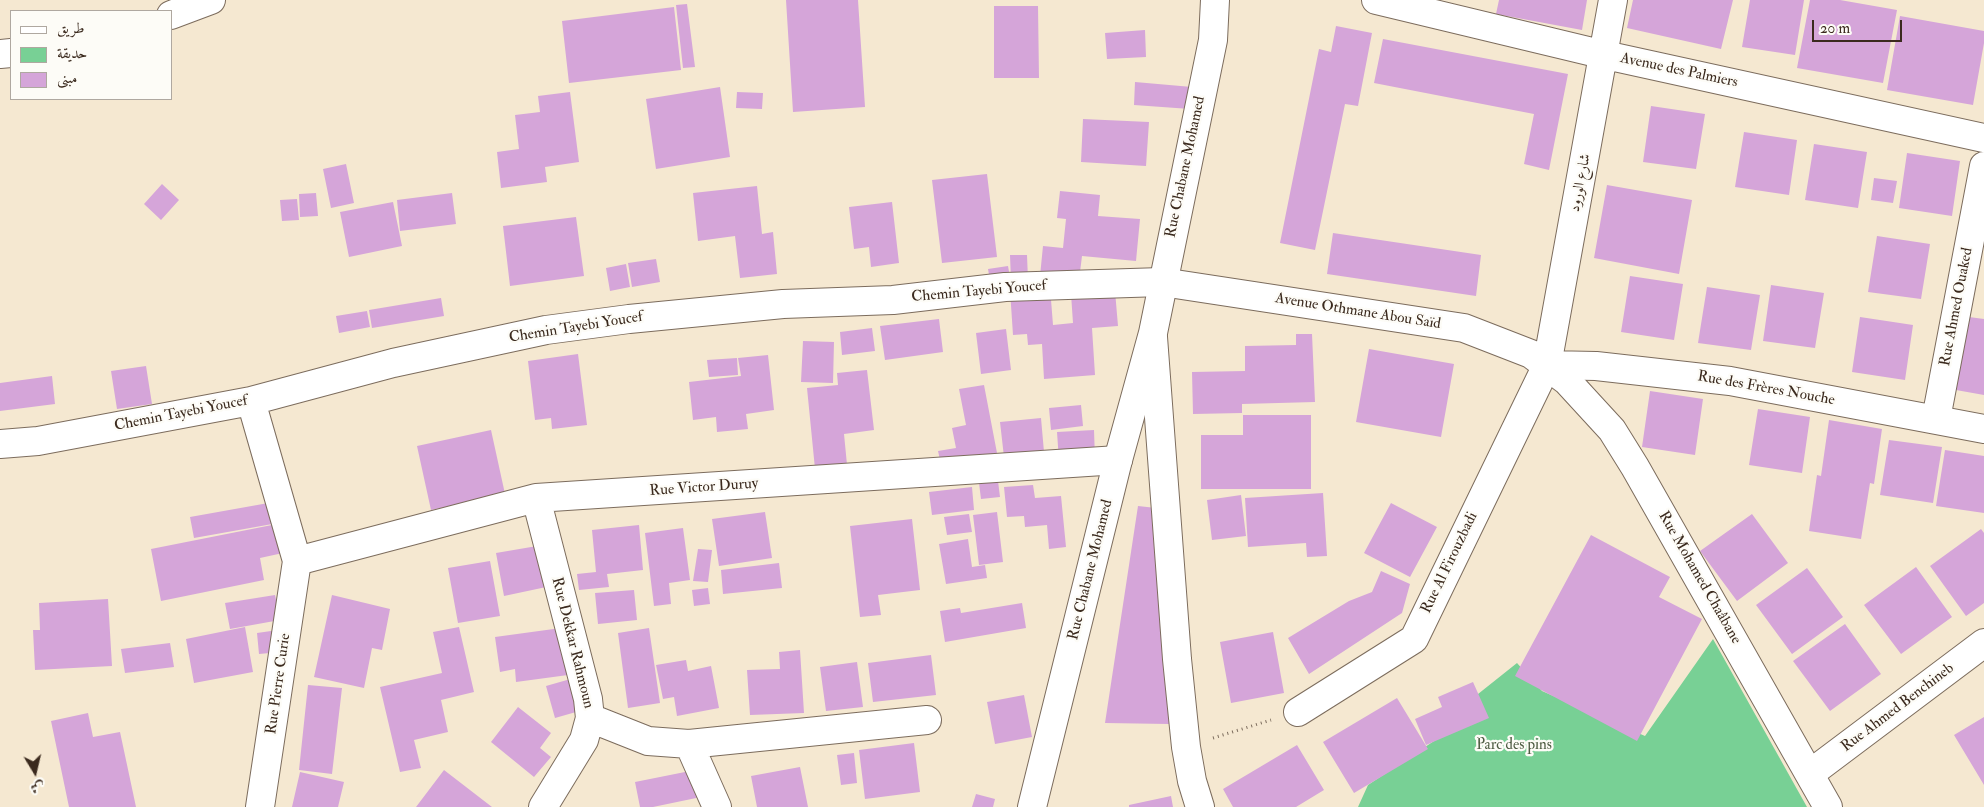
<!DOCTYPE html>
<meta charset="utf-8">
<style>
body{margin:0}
#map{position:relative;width:1984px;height:807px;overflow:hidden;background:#f5e8d1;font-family:"IM FELL Double Pica",Amiri,serif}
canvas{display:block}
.legend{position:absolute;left:10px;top:10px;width:162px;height:90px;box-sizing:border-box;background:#fdfcf7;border:1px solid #afa8a0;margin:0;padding:6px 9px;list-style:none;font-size:15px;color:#3b2a1e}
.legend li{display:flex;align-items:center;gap:10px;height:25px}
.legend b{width:25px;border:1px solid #afa8a0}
.north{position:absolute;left:10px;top:747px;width:50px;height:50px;-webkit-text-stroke:4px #fdfcf7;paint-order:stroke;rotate:171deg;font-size:14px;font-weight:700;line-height:20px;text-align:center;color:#3b2a1e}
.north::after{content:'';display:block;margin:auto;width:18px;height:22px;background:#3b2a1e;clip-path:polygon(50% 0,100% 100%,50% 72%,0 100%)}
.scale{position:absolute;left:1812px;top:20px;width:90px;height:22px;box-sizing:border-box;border:2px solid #3b2a1e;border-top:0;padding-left:6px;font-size:15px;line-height:18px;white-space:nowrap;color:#3b2a1e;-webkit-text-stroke:4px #fdfcf7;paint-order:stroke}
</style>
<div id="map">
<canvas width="1984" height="807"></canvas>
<ul class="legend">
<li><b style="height:6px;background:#fff"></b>طريق</li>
<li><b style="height:14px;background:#78d095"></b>حديقة</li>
<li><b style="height:14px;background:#d5a5d9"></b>مبنى</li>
</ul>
<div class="north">ش</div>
<div class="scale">20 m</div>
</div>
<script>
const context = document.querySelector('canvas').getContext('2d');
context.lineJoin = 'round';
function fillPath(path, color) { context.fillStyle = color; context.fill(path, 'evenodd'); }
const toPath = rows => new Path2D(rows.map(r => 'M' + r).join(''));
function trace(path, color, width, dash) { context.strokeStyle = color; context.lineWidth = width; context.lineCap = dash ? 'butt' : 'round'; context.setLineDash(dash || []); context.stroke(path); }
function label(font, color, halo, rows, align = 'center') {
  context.font = font + ' "IM FELL Double Pica",Amiri,serif'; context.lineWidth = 4.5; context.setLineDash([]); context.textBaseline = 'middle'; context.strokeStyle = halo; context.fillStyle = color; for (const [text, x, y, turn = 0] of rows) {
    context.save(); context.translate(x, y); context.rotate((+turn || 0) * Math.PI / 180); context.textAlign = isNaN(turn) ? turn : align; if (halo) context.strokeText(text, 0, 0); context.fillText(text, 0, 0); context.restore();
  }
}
const green = toPath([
 [1713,639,1807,807,1358,807,1368,785,1437,739,1468,702,1517,663,1542,691,1645,736]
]);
const building = toPath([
 [786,0,858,0,865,107,793,112],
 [1499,0,1587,0,1582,30,1496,14],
 [1633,0,1733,0,1721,49,1627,28],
 [1750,0,1804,0,1795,55,1742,47],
 [1810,0,1840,0,1897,10,1883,83,1797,68],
 [687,4,695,67,683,68,676,5],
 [994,6,1038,6,1039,78,994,78],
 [674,7,681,70,569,83,562,21],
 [1900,16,1984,31,1984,43,1973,105,1887,90],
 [1336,26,1372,33,1358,106,1345,104,1315,250,1280,243,1319,49,1331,52],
 [1145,30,1146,57,1107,59,1105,33],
 [1383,39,1568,74,1549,170,1524,164,1534,114,1374,83],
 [1135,82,1192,87,1190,109,1134,105],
 [720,87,730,157,656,169,646,99],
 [570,92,579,162,545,167,547,182,501,188,497,152,519,149,515,115,540,112,538,96],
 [737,92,763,93,762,109,736,108],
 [1651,106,1705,114,1696,169,1643,162],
 [1083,119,1149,122,1146,166,1081,162],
 [1744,132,1797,140,1789,195,1735,187],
 [1814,144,1867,152,1858,208,1805,200],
 [1907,153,1960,161,1952,216,1899,208],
 [346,164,354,203,331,208,323,169],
 [987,174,997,257,942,263,932,180],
 [1874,178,1897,181,1893,203,1871,200],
 [162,184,179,200,161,220,144,204],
 [1607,185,1692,200,1679,274,1594,258],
 [757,186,762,234,773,232,777,274,740,278,735,236,698,241,693,193],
 [1060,191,1100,195,1098,216,1140,219,1136,261,1082,256,1079,280,1040,276,1043,246,1063,248,1066,219,1057,218],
 [316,193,318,216,300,217,299,194],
 [452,193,456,224,400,231,397,200],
 [297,199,299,220,282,221,280,200],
 [393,202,402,246,349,257,340,212],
 [892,202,899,263,871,267,869,247,854,249,849,207],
 [576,217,584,276,510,286,503,226],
 [1333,233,1481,255,1476,296,1327,274],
 [1877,236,1930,244,1921,299,1868,292],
 [1010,255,1027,255,1028,280,1011,281],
 [656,259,660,282,632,287,628,263],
 [626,264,630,287,610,291,606,268],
 [1008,266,1011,283,991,286,988,269],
 [1630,276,1683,284,1674,340,1621,332],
 [1771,285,1824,293,1815,348,1763,341],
 [1050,287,1053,325,1073,323,1071,294,1115,291,1118,326,1092,328,1095,375,1044,379,1042,344,1028,345,1027,334,1013,335,1010,290],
 [1707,287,1760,295,1751,350,1698,343],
 [441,298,444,316,372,328,369,310],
 [367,311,370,327,339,333,336,316],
 [1860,317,1913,325,1905,380,1852,372],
 [1969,317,1984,319,1984,395,1956,390],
 [939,319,943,352,885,360,880,326],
 [872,328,875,351,842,355,840,332],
 [1006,329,1011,370,981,374,976,333],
 [1296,334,1312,334,1315,402,1242,404,1242,413,1193,414,1192,372,1245,371,1245,346,1296,345],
 [803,341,834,342,833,383,801,382],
 [1369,349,1454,364,1441,437,1356,422],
 [578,354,587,425,552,429,551,418,535,420,528,361],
 [768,355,774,410,746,414,748,429,717,432,716,417,693,420,689,382,741,376,738,358],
 [737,358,738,375,709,377,707,360],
 [146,366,152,404,117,409,111,371],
 [867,370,874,430,844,434,848,475,816,479,807,388,838,385,837,373],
 [52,376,55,404,0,411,0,383],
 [984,385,997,453,941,464,938,451,956,448,952,428,966,425,959,389],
 [1650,391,1703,399,1695,455,1642,447],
 [1081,405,1083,426,1051,430,1049,408],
 [1758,409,1810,417,1802,473,1749,465],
 [1243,415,1311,415,1311,489,1201,489,1201,435,1243,435],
 [1041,418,1044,452,1004,457,1000,422],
 [1829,420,1882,429,1874,484,1870,483,1861,539,1809,531,1817,475,1821,476],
 [491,430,505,494,431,510,417,446],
 [1094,430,1095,459,1059,461,1057,432],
 [1889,440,1942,447,1933,503,1880,495],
 [1945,450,1984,456,1984,513,1936,506],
 [997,473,1000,497,981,499,978,475],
 [1033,485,1035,498,1061,496,1066,547,1049,549,1047,525,1025,527,1024,516,1007,517,1004,487],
 [972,487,974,510,932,515,929,492],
 [1323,493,1327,556,1307,557,1306,543,1248,547,1245,498],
 [1241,495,1246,536,1212,540,1207,500],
 [274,502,278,523,194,538,190,517],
 [1391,503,1437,527,1410,577,1364,553],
 [1138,506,1156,508,1160,604,1169,724,1105,723],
 [765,512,772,558,719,566,712,519],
 [997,512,1003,562,979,565,973,515],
 [969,514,972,532,947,535,944,517],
 [1752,514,1788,563,1737,601,1700,551],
 [912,519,920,590,878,595,881,615,860,617,850,526],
 [277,524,283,553,260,558,264,580,161,601,151,549],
 [639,525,643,570,607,574,609,587,579,590,577,574,596,572,592,530],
 [683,528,690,580,669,583,671,604,654,606,645,533],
 [1981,529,1984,533,1984,603,1966,616,1930,566],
 [1591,535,1670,577,1659,597,1702,619,1637,741,1515,676],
 [968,539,972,567,985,565,987,578,946,584,939,544],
 [543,545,551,586,504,596,496,553],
 [698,549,712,550,708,582,693,581],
 [490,561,500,616,458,623,448,568],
 [779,563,782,588,723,594,721,570],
 [1916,567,1952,617,1901,654,1864,605],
 [1807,568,1843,617,1792,654,1756,605],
 [1381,571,1410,584,1402,613,1309,674,1288,638,1349,601,1372,592],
 [708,588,710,604,694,606,692,590],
 [634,590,637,620,598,624,595,593],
 [275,595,280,620,230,629,225,603],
 [332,595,390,609,382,650,372,648,364,688,314,677],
 [108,599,112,666,35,670,33,630,40,630,39,603],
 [1022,603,1026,628,945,642,940,611,960,608,961,613],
 [1845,624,1881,674,1830,711,1793,661],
 [245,627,253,672,194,683,186,639],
 [459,627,474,692,441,700,448,732,414,740,421,768,400,772,380,687,442,673,433,632],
 [561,628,568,675,516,682,515,669,500,672,495,637],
 [649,628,660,703,628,708,618,633],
 [278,630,281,652,259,654,257,633],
 [1273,632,1284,693,1231,703,1220,642],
 [170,643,174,667,125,673,121,649],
 [800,650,804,713,750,715,747,670,780,669,779,652],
 [931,655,936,695,873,702,868,663],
 [686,660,688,671,711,666,719,708,677,716,674,697,663,699,656,665],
 [857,662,863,707,826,711,820,667],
 [581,676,590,708,555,718,546,686],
 [1473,682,1489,718,1426,745,1415,719,1442,707,1438,697],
 [308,685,342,688,332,774,299,770],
 [1024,695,1032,737,995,744,987,702],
 [1397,698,1428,749,1354,793,1323,742],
 [518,707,551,733,540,748,551,757,534,777,491,742],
 [88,713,93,737,120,732,136,807,69,807,51,721],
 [1984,717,1984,785,1954,735],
 [914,743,920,792,865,799,859,750],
 [1297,745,1324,790,1296,807,1233,807,1223,789],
 [854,753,857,783,841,785,837,755],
 [800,767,808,807,757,807,751,776],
 [444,770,492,807,416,807],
 [695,770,701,797,653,807,640,807,635,782],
 [300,772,344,782,338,807,292,807],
 [976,794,995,799,993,807,972,807],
 [1171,796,1173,807,1129,807,1129,805]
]);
const path = toPath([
 [1213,738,1271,720]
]);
const minor = toPath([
 [1376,0,1605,55,1984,138],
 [171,15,211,0],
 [0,54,11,53],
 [1153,337,1177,659,1186,747,1192,781,1200,807],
 [1547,365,1596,366,1730,381,1984,429],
 [251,401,297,561,260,807],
 [1936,419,1984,166],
 [0,444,38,441,251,401,393,363,546,330,629,319,783,304,893,300,1005,287,1162,282],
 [536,498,588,699,590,718,584,740,543,807],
 [297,561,536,498,1118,460],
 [1298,712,1414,639,1547,365,1613,0],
 [590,718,648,741,689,744,927,720],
 [689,744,717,807],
 [1811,773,1984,643]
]);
const tertiary = toPath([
 [1162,282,1464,328,1531,354,1567,381,1612,430,1635,467,1828,807]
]);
const secondary = toPath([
 [1032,807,1118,460,1153,333,1213,40,1215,0]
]);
const streetNames = [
 ["Avenue des Palmiers",1679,71,12],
 ["Rue Chabane Mohamed",1186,167,-78],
 ["شارع الورود",1581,183,-79],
 ["Chemin Tayebi Youcef",979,292,-5],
 ["Rue Ahmed Ouaked",1957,307,-79],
 ["Avenue Othmane Abou Saïd",1358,312,9],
 ["Chemin Tayebi Youcef",576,328,-9],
 ["Rue des Frères Nouche",1766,389,10],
 ["Chemin Tayebi Youcef",181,414,-11],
 ["Rue Victor Duruy",704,488,-4],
 ["Rue Al Firouzbadi",1450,563,-64],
 ["Rue Chabane Mohamed",1091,570,-76],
 ["Rue Mohamed Chaâbane",1699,578,60],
 ["Rue Dekkar Rahmoun",572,643,76],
 ["Rue Pierre Curie",279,684,-82],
 ["Rue Ahmed Benchineb",1898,708,-37]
];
const parkNames = [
 ["Parc des pins",1514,746]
];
fillPath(green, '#78d095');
fillPath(building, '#d5a5d9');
trace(minor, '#7c6c5d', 30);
trace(tertiary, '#7c6c5d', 30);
trace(secondary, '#7c6c5d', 30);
trace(path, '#7c6c5d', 3, [1, 4]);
trace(minor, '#fff', 28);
trace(tertiary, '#fff', 28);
trace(secondary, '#fff', 28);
label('15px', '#3b2a1e', '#fdfcf7', streetNames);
label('15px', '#4d5c42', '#fdfcf7', parkNames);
</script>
